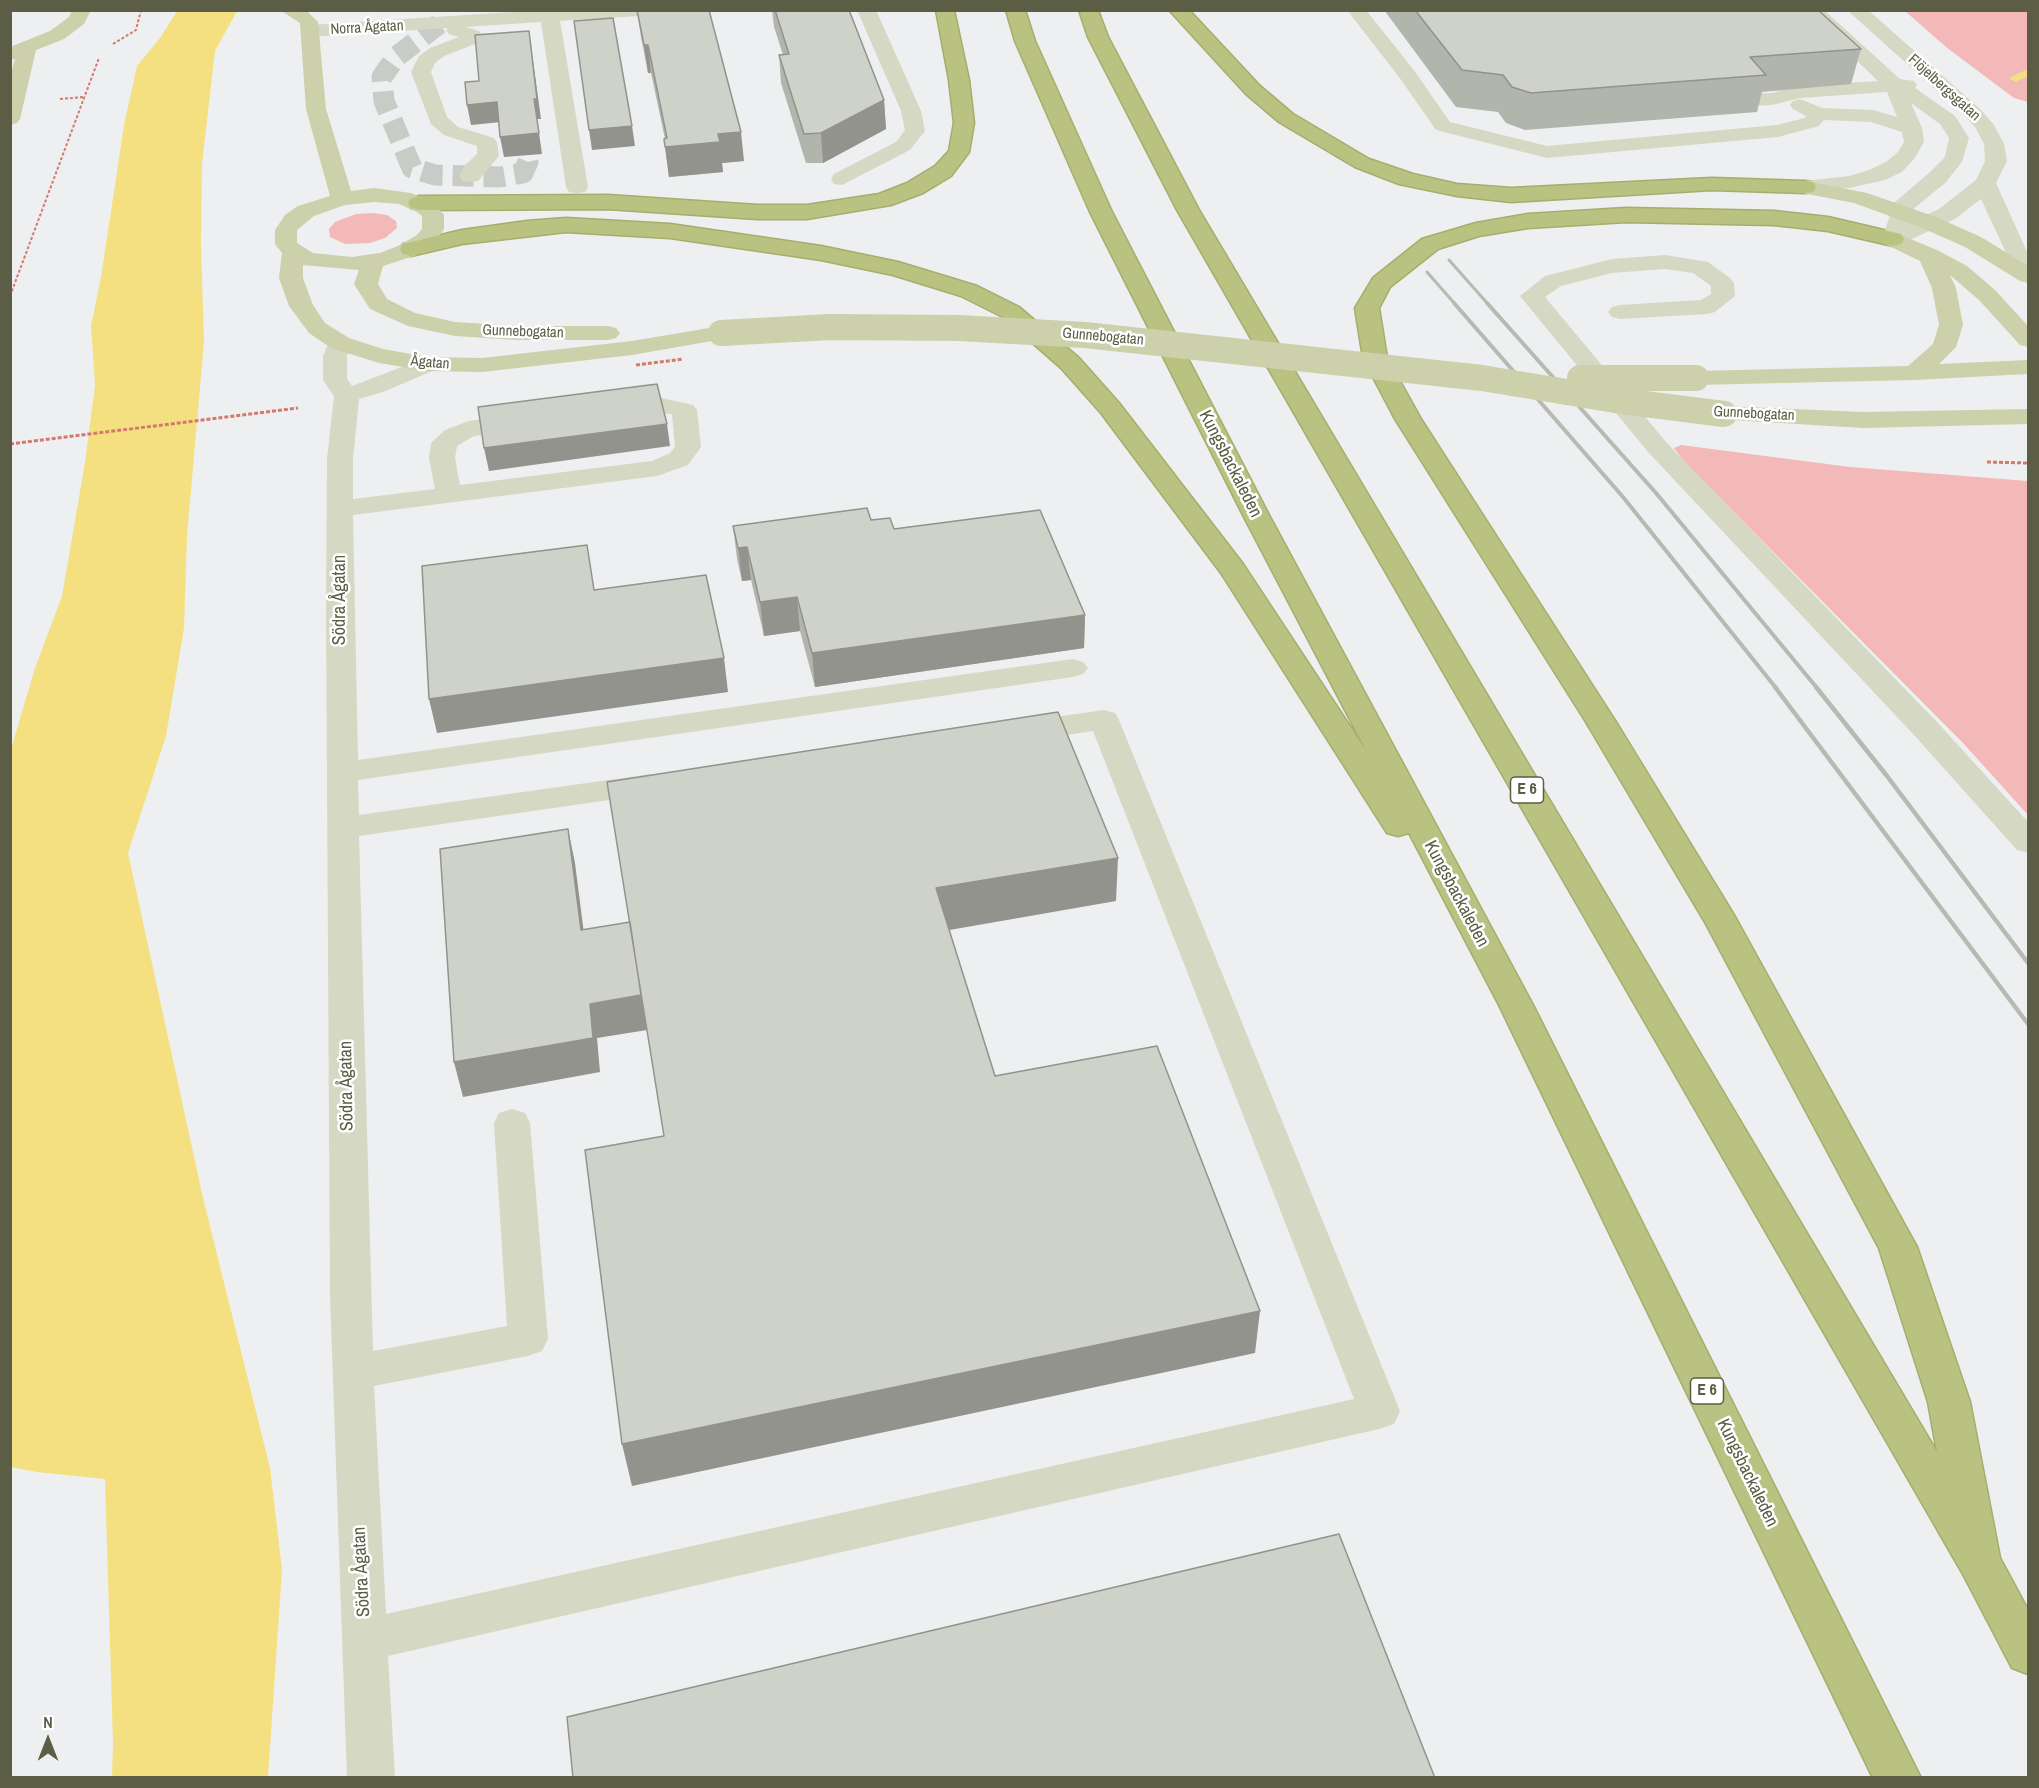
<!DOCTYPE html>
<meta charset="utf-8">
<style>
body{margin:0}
#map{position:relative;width:2039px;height:1788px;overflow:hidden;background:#eeeff1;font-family:"Archivo Narrow",sans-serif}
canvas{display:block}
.frame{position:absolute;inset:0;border:12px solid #5b5e45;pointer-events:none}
.north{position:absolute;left:18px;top:1710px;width:60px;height:60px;-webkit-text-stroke:4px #fff;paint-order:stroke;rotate:0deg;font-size:16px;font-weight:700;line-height:24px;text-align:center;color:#5b5e45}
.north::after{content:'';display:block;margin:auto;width:21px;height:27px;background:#5b5e45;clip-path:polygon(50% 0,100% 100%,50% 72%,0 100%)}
</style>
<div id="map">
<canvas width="2039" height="1788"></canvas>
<div class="frame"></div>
<div class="north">N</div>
</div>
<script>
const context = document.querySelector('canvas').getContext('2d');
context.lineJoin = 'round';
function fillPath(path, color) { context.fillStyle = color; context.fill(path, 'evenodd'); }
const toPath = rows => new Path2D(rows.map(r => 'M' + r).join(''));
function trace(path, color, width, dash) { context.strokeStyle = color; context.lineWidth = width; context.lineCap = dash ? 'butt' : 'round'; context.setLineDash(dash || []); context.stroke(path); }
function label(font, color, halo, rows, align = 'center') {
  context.font = font + ' "Archivo Narrow",sans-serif'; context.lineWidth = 5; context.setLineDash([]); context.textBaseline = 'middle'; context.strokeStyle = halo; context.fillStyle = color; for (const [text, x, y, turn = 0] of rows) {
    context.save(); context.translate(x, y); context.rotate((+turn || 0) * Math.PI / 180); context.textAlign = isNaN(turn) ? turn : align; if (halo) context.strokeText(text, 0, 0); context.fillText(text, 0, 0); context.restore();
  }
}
const green = toPath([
 [1905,11,2028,11,2028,102,2014,98,1946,47],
 [356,214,373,213,387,215,396,221,397,228,385,238,370,243,345,244,330,237,329,229,335,222],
 [1681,445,1850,467,2028,481,2028,815,1963,743,1686,464,1674,448]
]);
const water = toPath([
 [177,11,237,11,215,51,202,164,201,245,204,341,187,536,184,628,166,736,128,853,203,1198,270,1468,282,1570,268,1777,112,1777,113,1743,105,1479,37,1472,11,1467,11,749,35,668,62,596,85,463,95,385,91,326,101,277,124,125,137,66,160,38]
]);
const stream = toPath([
 [2028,69,2028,76,2015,82,2009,78,2028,69]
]);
const minorTunnel = toPath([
 [439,24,396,57,382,77,384,101,412,168,435,175,499,177,523,173,528,162,516,111]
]);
const pathFar1 = toPath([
 [113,44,136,30,141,10],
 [60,99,83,97],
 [10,296,99,58]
]);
const path = toPath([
 [10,444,298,408],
 [1987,462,2028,463]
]);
const minor = toPath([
 [543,10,648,10,646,14,639,16,560,21,588,187,585,192,577,193,569,192,566,187,541,22,465,27,479,31,482,35,475,44,444,56,435,63,431,72,447,117,458,127,494,138,497,142,499,156,478,181,470,182,462,181,459,176,465,165,477,154,477,146,444,135,431,124,411,72,419,56,430,48,459,37,449,34,446,30,448,28,311,37,304,35,301,31,304,27,311,25,543,10],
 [857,10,876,10,921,111,925,131,910,150,842,185,834,184,831,179,834,174,896,142,905,130,901,111,857,10],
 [1347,10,1366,10,1413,69,1450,122,1547,146,1777,125,1805,118,1806,116,1793,109,1790,105,1793,101,1800,99,1822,108,1873,110,1897,117,1887,92,1800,98,1772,105,1747,106,1740,104,1737,100,1740,96,1747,94,1772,93,1800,86,1878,81,1804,10,1824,10,1900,79,1914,81,1917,85,1915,88,1955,116,1969,138,1962,162,1945,183,1912,210,1909,223,1939,209,1976,180,1985,161,1984,144,1975,127,1965,116,1847,10,1868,10,1979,108,1994,125,2004,144,2007,161,1996,183,2028,254,2028,281,2019,279,2016,274,1981,199,1955,219,1901,244,1893,246,1885,244,1882,239,1894,203,1929,173,1945,157,1949,138,1940,124,1911,103,1922,128,1924,142,1914,159,1902,172,1885,180,1849,188,1805,193,1797,192,1794,187,1797,182,1849,176,1869,170,1886,162,1898,152,1904,142,1902,132,1871,122,1824,120,1819,126,1778,137,1547,158,1436,130,1399,77,1347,10],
 [1665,255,1708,262,1730,278,1734,283,1735,296,1715,312,1707,314,1620,319,1612,317,1608,312,1612,307,1620,305,1701,300,1711,294,1711,286,1693,273,1665,269,1612,273,1561,286,1545,297,1666,442,1936,721,2028,822,2028,853,2017,850,1914,735,1648,452,1520,296,1545,276,1612,259,1665,255],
 [340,336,349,338,352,343,347,356,347,379,352,386,428,357,437,359,440,364,437,369,383,392,359,399,353,459,353,499,435,489,429,458,431,443,445,430,469,421,527,413,536,416,540,421,536,426,527,429,474,436,457,446,455,458,460,485,652,461,670,453,675,447,672,414,657,413,617,418,608,415,604,410,608,405,617,402,657,397,693,405,697,410,701,447,688,465,657,476,353,515,358,760,1073,659,1083,662,1088,668,1083,674,1073,677,358,780,359,815,651,774,662,777,667,784,662,791,651,794,359,836,373,1351,507,1326,494,1123,499,1113,512,1109,525,1113,530,1123,548,1339,542,1351,528,1356,374,1386,386,1614,1354,1399,1093,731,1020,742,1009,739,1005,732,1009,725,1020,722,1104,710,1115,713,1119,720,1400,1411,1394,1424,1379,1429,388,1656,395,1778,347,1778,330,1295,326,610,327,459,334,396,323,380,323,356,331,338,340,336]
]);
const major = toPath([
 [72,10,91,10,84,24,64,39,36,50,20,119,17,123,10,125,10,76,15,59,10,60,10,47,50,31,69,17,72,10],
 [280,10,306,10,318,22,326,109,351,191,374,188,411,193,433,202,444,215,444,229,433,245,414,256,383,266,378,284,387,299,415,313,455,322,517,326,608,326,616,328,620,333,616,338,608,340,517,340,455,336,408,326,370,309,354,284,359,270,303,265,303,278,313,305,325,323,349,338,383,349,428,357,482,358,632,341,721,326,729,328,733,333,729,338,632,355,482,372,428,371,379,363,331,348,309,333,289,306,279,278,282,253,275,244,275,230,285,215,298,206,330,196,306,109,300,23,280,10],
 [374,202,399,204,417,212,422,216,422,229,417,235,398,246,380,253,352,257,313,253,297,243,297,230,314,216,345,205,374,202],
 [1805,181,1867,193,1936,217,1981,237,2028,266,2028,283,2020,281,1965,247,1920,227,1854,203,1797,192,1794,187,1797,182,1805,181],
 [1893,232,1937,250,1967,266,1995,290,2028,326,2028,347,2020,345,1979,300,1950,275,1956,288,1963,325,1956,347,1939,364,2028,360,2028,374,1914,380,1696,385,1687,383,1684,378,1687,373,1696,371,1908,366,1933,344,1939,325,1932,288,1920,261,1885,244,1882,239,1885,234,1893,232],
 [1724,406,1863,412,2028,409,2028,424,1863,428,1715,419,1711,414,1715,409,1724,406]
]);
const highway = toPath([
 [936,10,954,10,969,80,974,123,969,152,951,176,923,193,891,205,807,219,757,219,608,209,419,210,411,208,408,203,411,198,419,196,608,195,757,205,807,205,879,194,907,183,935,166,949,151,954,123,949,80,936,10],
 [1006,10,1025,10,1035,41,1112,212,1270,517,1533,1005,1921,1778,1873,1778,1499,1005,1409,833,1398,836,1387,833,1221,573,1101,413,1061,368,1003,317,961,296,893,275,821,260,670,238,566,232,462,244,411,256,403,254,400,249,403,244,462,230,527,221,566,218,670,224,821,246,898,262,977,286,1019,307,1079,358,1119,403,1243,564,1367,752,1244,517,1090,212,1015,41,1006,10],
 [1079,10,1098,10,1108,37,1199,210,1937,1452,1928,1402,1879,1248,1706,924,1586,722,1395,419,1363,358,1355,308,1373,278,1422,239,1476,223,1528,214,1626,208,1774,211,1828,217,1901,234,1904,239,1901,244,1893,246,1828,231,1774,225,1626,222,1528,228,1479,236,1438,249,1390,287,1379,308,1387,358,1421,419,1616,722,1734,915,1917,1247,1970,1402,2000,1558,2028,1610,2028,1674,2012,1668,1964,1576,1177,210,1088,37,1079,10],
 [1169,10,1189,10,1260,86,1293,114,1369,159,1413,174,1457,184,1511,188,1712,178,1805,181,1813,182,1816,187,1813,192,1805,193,1712,190,1511,202,1457,196,1399,184,1355,167,1279,122,1246,94,1169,10]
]);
const railFar2 = toPath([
 [1449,260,1488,304],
 [1427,272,1455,304]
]);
const railFar1 = toPath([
 [1454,303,1623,497,1776,688],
 [1487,303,1656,493,1817,688]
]);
const rail = toPath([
 [1775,687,2028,1024],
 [1816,687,1887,776,2028,963]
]);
const pathBridge = toPath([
 [636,365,683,359]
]);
const majorBridge = toPath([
 [721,333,830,327,959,328,1085,335,1482,378,1621,401,1724,414],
 [1580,378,1696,378]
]);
const wall = toPath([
 [637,10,744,161,722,163,723,172,669,177,664,139,665,139,651,73,648,73,641,37],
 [772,10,849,10,884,100,886,129,823,163,806,163,781,83,779,55,783,55,774,27],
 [1384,10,1818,10,1861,49,1851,84,1762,92,1757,112,1525,130,1506,123,1498,112,1456,107],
 [871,520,894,529,1085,615,1084,648,815,687,800,631,764,636,751,580,742,581,737,559,733,526]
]);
const shadedWall = toPath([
 [529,31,541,119,537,119,542,154,504,157,500,137,534,99],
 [644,45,648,45,651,73,648,73],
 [884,100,886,129,823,163,821,133],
 [497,102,501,122,471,125,467,105],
 [632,126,635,146,592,150,589,130],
 [741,132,744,161,722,163,723,172,669,177,665,147,718,134],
 [667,424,670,446,489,471,484,448],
 [747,547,751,580,742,581,738,548],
 [797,597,800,631,764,636,760,602],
 [1085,615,1084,648,815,687,812,653],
 [724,658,728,692,437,733,429,699],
 [568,829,575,863,588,965,581,930],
 [1118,858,1116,901,938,932,936,888],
 [641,995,647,1030,597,1038,600,1072,463,1097,454,1062,590,1004],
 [1260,1311,1255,1353,632,1486,622,1444]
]);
const building = toPath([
 [637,10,709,10,741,132,718,134,720,142,665,147,664,139,667,138,648,45,644,45,637,10],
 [775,10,849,10,884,100,821,133,804,134,779,55,789,54,775,10],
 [1415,10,1818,10,1861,49,1750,57,1766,75,1531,93,1512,87,1503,75,1462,70,1415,10],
 [613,18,632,126,589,130,574,21,613,18],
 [529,31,537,99,534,99,539,133,500,137,497,102,467,105,465,82,479,81,475,35,529,31],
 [657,384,667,424,484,448,478,407,657,384],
 [867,508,871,520,890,518,894,529,1040,510,1085,615,812,653,797,597,760,602,747,547,738,548,733,526,867,508],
 [587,545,594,590,706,575,724,658,429,699,422,566,587,545],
 [1058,712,1118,858,936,888,995,1076,1157,1046,1260,1311,622,1444,585,1150,664,1136,607,782,1058,712],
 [568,829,581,930,630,922,641,995,590,1004,593,1038,454,1062,440,849,568,829],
 [1339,1534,1435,1778,573,1778,567,1717,1339,1534]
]);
const farStreetnames = [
 ["Norra Ågatan",367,28,-3],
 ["Flöjelbergsgatan",1944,88,42],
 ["Gunnebogatan",523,332,2],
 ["Gunnebogatan",1103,337,5],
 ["Ågatan",430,363,5],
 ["Gunnebogatan",1754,414,3]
];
const shields = [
 [1527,790,33],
 [1707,1391,33]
];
const shieldNames = [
 ["E 6",1527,790],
 ["E 6",1707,1391]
];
const streetNames = [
 ["Kungsbackaleden",1230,464,63],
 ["Södra Ågatan",340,600,-90],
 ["Kungsbackaleden",1456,894,62],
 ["Södra Ågatan",347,1086,-91],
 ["Kungsbackaleden",1747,1473,64],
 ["Södra Ågatan",362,1572,-93]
];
fillPath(green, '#f3b8b8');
fillPath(water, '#f4e081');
fillPath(stream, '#f4e081');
trace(minorTunnel, '#c9cbc6', 21, [21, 10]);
trace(highway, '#a5ae6c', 3);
trace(pathFar1, '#d47a6d', 2, [3, 2]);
trace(path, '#d47a6d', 3, [4, 2]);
fillPath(minor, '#d5d8c3');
fillPath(major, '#ccd0ab');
fillPath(highway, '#bac281');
trace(railFar2, '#b7bab0', 3);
trace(railFar1, '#b7bab0', 4);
trace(rail, '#b7bab0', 4.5);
trace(pathBridge, '#d47a6d', 3, [4, 2]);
trace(majorBridge, '#ccd0ab', 26);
fillPath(wall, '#b2b5ac');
fillPath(shadedWall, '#91938c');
fillPath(building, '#cfd2c8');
trace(building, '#91938c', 1.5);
label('15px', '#5b5e45', '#fff', farStreetnames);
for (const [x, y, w] of shields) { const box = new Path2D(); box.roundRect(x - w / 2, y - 13, w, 26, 4.5); context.fillStyle = '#fff'; context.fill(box); trace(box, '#5b5e45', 1.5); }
label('bold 16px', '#5b5e45', null, shieldNames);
label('18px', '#5b5e45', '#fff', streetNames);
</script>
